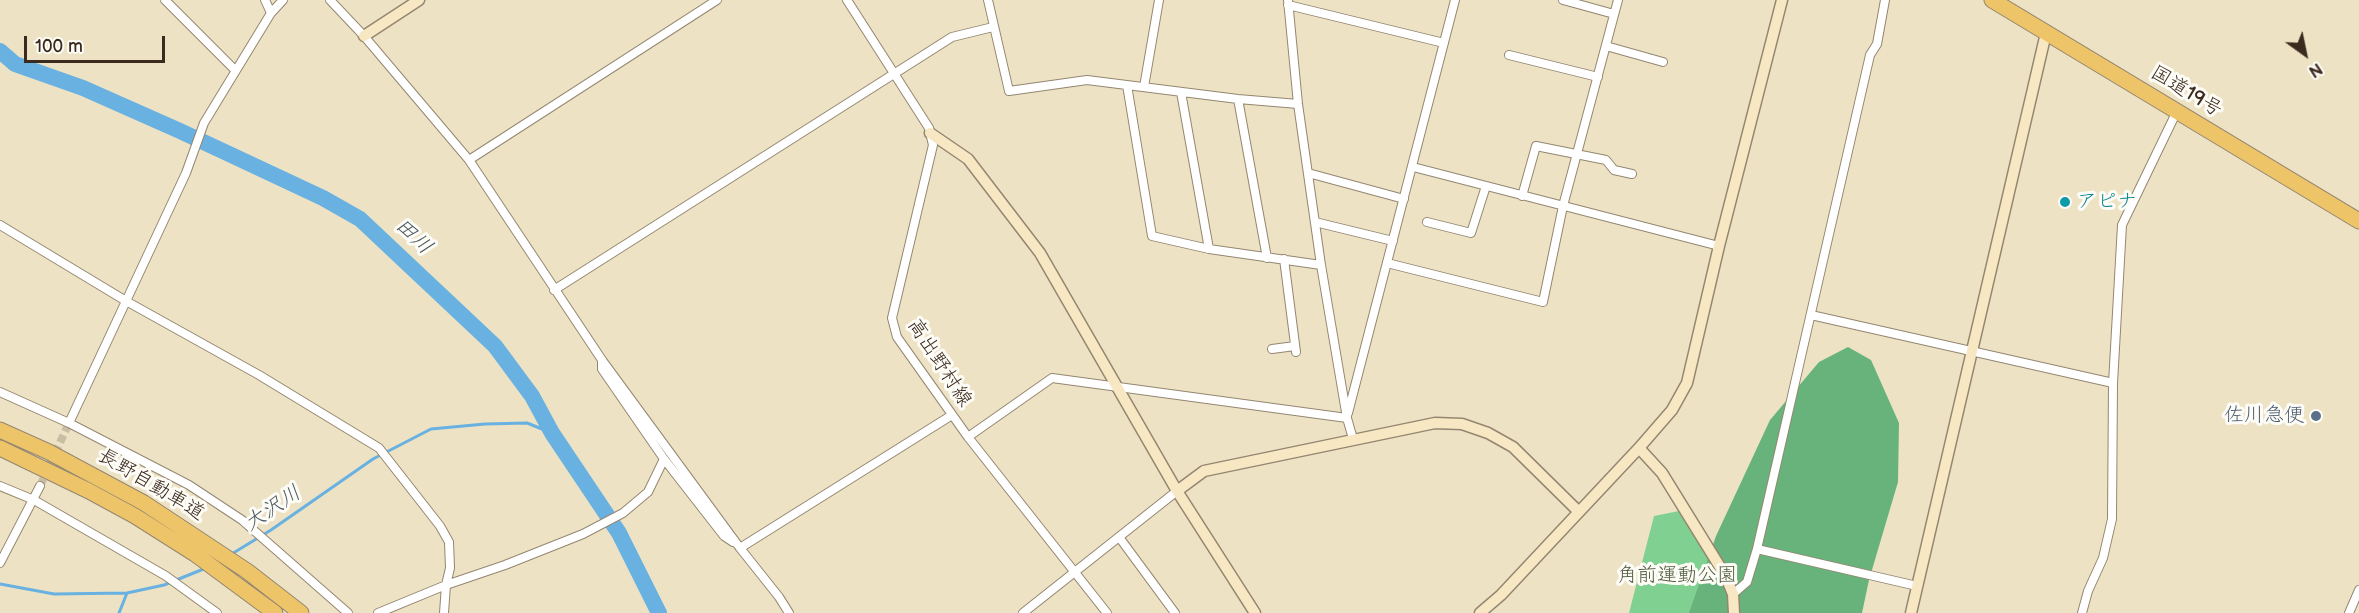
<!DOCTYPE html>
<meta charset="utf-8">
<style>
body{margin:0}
#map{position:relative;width:2359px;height:613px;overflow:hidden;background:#ede3c4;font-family:"Balsamiq Sans",sans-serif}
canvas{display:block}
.north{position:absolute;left:2275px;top:24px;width:60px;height:60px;-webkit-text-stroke:4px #fdfcf7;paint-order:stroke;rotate:147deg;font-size:16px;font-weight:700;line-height:24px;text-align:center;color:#3b2a1e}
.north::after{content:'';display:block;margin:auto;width:21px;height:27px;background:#3b2a1e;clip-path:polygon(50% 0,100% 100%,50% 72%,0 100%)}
.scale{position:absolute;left:24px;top:36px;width:141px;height:27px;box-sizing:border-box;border:3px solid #3b2a1e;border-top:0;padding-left:8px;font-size:18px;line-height:21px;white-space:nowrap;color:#3b2a1e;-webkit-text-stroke:4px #fdfcf7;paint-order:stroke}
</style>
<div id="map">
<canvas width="2359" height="613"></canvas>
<div class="north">N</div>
<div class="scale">100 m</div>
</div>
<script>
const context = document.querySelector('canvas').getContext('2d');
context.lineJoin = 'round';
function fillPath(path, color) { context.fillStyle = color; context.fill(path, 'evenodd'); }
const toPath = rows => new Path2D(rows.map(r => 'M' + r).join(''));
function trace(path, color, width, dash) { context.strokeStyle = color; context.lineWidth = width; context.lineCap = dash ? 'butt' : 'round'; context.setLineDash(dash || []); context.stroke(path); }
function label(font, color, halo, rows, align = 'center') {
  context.font = font + ' "Balsamiq Sans","Klee One",sans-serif'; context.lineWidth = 6; context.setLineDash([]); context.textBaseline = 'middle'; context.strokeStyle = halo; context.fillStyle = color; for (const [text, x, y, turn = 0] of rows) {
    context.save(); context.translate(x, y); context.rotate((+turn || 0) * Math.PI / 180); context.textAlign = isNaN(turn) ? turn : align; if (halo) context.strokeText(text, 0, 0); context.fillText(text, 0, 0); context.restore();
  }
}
const green = toPath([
 [1679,511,1717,570,1729,613,1629,613,1654,516]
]);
const forest = toPath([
 [1848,347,1871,360,1899,423,1898,482,1869,580,1862,613,1689,613,1716,536,1770,420,1819,362]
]);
const stream = toPath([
 [230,555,271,530,373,459,431,429,485,424,527,423,552,433],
 [0,584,54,594,127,593,164,585,206,568],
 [119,613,127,593]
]);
const river = toPath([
 [0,51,15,64,83,88,180,131,323,198,360,219,495,346,532,396,552,433,619,533,659,613]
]);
const streetTunnel = toPath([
 [40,486,69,423]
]);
const street = toPath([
 [165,0,235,70],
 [265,0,271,13],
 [330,0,364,36,469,160,602,360,740,548,779,597,789,613],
 [847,0,929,128,933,145,892,318,897,337,968,437,1107,613],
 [988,0,1009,91,1087,80,1238,99,1298,104],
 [1288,0,1298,104,1321,265,1347,418,1353,439],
 [1563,0,1614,14],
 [1288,5,1444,43],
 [1606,46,1663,62],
 [1509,55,1598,77],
 [1127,85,1152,236,1209,249,1321,265],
 [1144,87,1159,0],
 [1181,92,1209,249],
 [1238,99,1267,258],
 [469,160,717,0],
 [1413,167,1719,246],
 [1308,173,1404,199],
 [1522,196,1536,146,1606,160,1614,170,1632,174],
 [1315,222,1393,241],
 [1427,222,1471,233,1486,186],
 [0,225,126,301,259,375,379,448,440,526,449,542,450,568,446,585,444,613],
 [1284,259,1296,352],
 [1387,263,1543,302,1563,206,1618,0],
 [554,290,952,37,993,27],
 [1811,315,2113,383],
 [1272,349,1295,346],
 [602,360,602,369,664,459,724,536,733,542],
 [0,392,69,423,189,485,242,520,348,613],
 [1348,413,1455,0],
 [69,423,186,173,204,123,271,13,283,0],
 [968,437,1052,378,1347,418],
 [0,486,34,500,166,576,217,613],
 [1119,537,1175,613],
 [740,548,952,415],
 [1757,549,1917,586],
 [0,563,40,486],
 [1733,594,1747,582,1757,549,1870,55,1877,44,1885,0],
 [378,613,446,585,505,565,583,534,623,513,648,492,664,459],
 [1023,613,1177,491],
 [2082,613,2088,591,2103,558,2112,519,2113,383,2122,225,2177,111],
 [2349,613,2359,590]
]);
const secondary = toPath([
 [364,36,419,0],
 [930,133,968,159,1040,253,1177,491,1255,613],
 [1177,491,1204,471,1435,423,1462,424,1488,433,1513,447,1579,512],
 [1480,613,1501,595,1639,448],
 [1734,613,1733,594,1725,575,1662,473,1639,448,1672,410,1687,383,1719,246,1782,0],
 [1911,613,2046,33]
]);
const highway = toPath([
 [1992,0,2359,221],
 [0,430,49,452,144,503,247,571,301,613],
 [0,448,89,491,135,516,195,554,275,613]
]);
const markers = [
 [2065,202,6,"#0f9aa8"],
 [2316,416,6,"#5c6f8a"]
];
const streetNames = [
 ["国道19号",2186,92,31],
 ["高出野村線",939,363,57],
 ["長野自動車道",151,485,31]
];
const cultureNames = [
 ["アピナ",2077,202]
];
const serviceNames = [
 ["佐川急便",2304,416]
];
const parkNames = [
 ["角前運動公園",1677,576]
];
const waterNames = [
 ["田川",413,237,43],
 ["大沢川",273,509,-34]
];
fillPath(green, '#80d191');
fillPath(forest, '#68b37b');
trace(stream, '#69b1e1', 3);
trace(river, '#69b1e1', 16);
trace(streetTunnel, '#c9bea3', 8, [8, 4]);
trace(street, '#948671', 10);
trace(secondary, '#948671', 13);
trace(highway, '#948671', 17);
trace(street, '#fff', 8);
trace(secondary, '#f8e7c3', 10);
trace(highway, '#eec469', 15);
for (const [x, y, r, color] of markers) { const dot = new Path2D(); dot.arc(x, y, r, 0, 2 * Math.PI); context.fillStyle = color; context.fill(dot); trace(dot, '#fdfcf7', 2); }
label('20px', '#3b2a1e', '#fdfcf7', streetNames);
label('20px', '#0d838f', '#fdfcf7', cultureNames, 'left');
label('20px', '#4e5e75', '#fdfcf7', serviceNames, 'right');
label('20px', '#505c40', '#fdfcf7', parkNames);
label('italic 21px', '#4b5962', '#fdfcf7', waterNames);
</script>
